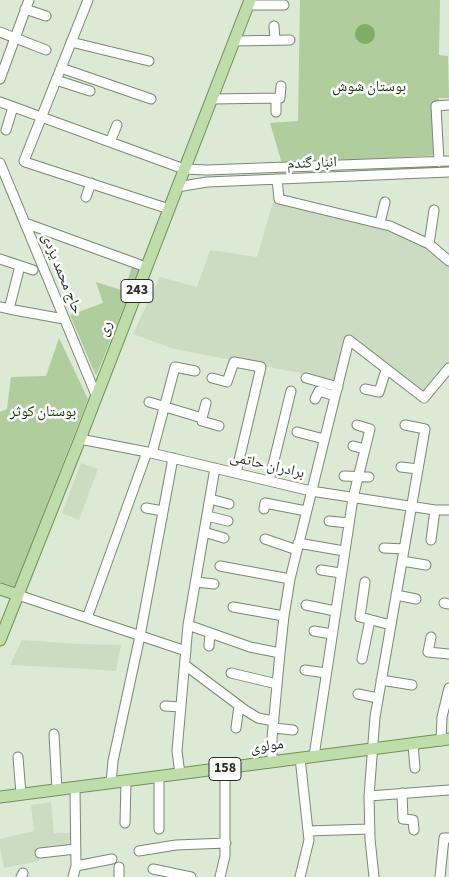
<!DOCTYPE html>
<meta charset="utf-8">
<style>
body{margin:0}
canvas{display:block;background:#dce9d5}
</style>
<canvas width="449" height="877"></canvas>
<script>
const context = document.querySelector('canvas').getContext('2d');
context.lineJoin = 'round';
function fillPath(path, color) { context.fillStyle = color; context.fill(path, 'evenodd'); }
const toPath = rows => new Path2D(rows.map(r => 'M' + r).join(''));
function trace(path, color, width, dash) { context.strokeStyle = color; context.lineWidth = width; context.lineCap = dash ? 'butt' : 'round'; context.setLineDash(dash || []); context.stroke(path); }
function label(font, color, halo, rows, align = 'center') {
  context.font = font + ' "Source Sans 3","Noto Naskh Arabic",sans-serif'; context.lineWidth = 5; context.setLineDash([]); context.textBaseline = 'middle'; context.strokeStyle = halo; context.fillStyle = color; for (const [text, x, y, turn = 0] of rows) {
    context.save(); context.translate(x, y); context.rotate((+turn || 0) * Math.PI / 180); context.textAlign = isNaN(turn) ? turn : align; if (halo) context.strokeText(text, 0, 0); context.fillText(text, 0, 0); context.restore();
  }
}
const built = toPath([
 [273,202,389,227,427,246,449,264,449,365,424,396,348,334,337,380,174,349,133,334,160,277,197,287,210,250,257,257],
 [81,463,98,469,79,520,62,513],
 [22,640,79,644,121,645,116,671,73,668,10,665],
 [51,802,54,833,71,833,69,847,38,850,39,861,4,868,0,847,0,839,34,831,31,805]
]);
const green = toPath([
 [300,0,440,0,439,55,448,56,449,98,439,98,439,155,282,164,270,123,298,121],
 [132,267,139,270,96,376,70,315,103,303,96,282,124,291],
 [59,338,88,399,15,587,0,582,0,412,7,409,11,377,46,376]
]);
const water = toPath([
 '355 34a10 10 0 1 1 20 0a10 10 0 1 1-20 0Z'
]);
const minor = toPath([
 [88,0,24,161,25,162,169,209],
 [248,5,284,5],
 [25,9,46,16],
 [274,26,275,40],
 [0,32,46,50],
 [234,41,290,40],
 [71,42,149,61],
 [61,68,151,99],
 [0,79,29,0],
 [56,80,90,91],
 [276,98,276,112],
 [212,99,280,98,281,86],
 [0,102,184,169,207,170,449,161],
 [6,130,13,107],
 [110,142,117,125],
 [439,162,436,106,449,105],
 [0,163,96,395],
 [277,179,279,199,390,226,429,244,449,261],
 [177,187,207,182,449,172],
 [86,197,91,183],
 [25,223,146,267],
 [380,223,385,202],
 [429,244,434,210],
 [0,259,33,270],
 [0,307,14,310,64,319],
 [9,309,20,266],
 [212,378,227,382,234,362,261,367,236,473],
 [306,378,338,387],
 [365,389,379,392,386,370],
 [315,399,319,391,335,396],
 [149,402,202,418,206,403],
 [202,418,202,421,219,426],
 [297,432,324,439],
 [80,439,147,452,311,491,435,510,449,510],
 [353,446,365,449],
 [152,453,175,367,195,371],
 [401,467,418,469],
 [344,476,369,477],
 [269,481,291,391],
 [210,499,229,504],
 [146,508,163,511],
 [264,509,265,503,306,511],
 [207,516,228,521],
 [329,521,349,523],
 [204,532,224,538],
 [265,539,297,550],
 [431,540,435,510],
 [298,543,344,551],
 [384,548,404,549],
 [402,561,426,565],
 [220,566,290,579],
 [321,570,341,573],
 [196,582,214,584],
 [365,582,360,617,391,625],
 [18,595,186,651],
 [396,595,416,599],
 [444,603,449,604],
 [306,605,335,611],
 [233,607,284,616],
 [87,618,147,452],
 [188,625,250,647,280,653],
 [314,631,332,634],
 [431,637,428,652,449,654],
 [209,646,210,633],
 [362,659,370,620],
 [185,665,245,710,258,718,274,721],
 [305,670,326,673],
 [231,673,277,684],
 [381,680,412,685],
 [358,694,378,698],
 [165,706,181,707],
 [236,728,239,706],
 [273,728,293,730],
 [54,734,57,790],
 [441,741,442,717,449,688],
 [413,745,415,768],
 [314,756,353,498,370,429,357,425],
 [18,757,21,794],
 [272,761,272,738,280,653,284,616,290,579,349,340,424,398,449,368],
 [180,774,177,751,188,625,215,468],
 [111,783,113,761,140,636,173,458],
 [402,793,403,819,413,820,414,830],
 [369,796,449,790],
 [125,823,126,782],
 [159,829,159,777],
 [308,831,370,829],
 [139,851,176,845,226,843],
 [40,853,76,849],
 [76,866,112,859],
 [153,869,191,877],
 [21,877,23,873],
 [73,877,76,866,75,788],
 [119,877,119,867],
 [220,877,225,856,225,768],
 [300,877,309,840,300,758],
 [374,877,370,839,369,796,375,717,425,429,405,425],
 [440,877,444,838,449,838]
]);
const major = toPath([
 [0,589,18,595],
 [0,640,80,439,250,0],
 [0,797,449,739]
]);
const shields = [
 [137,291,32],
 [225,769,32]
];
const shieldNames = [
 ["243",137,291],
 ["158",225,769]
];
const parkNames = [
 ["بوستان شوش",369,88],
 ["بوستان کوثر",43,413]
];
const streetNames = [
 ["انبار گندم",312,164,-2],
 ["حاج محمد یزدی",61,274,68],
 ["ری",106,329,-69],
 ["برادران حاتمی",267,466,13],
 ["مولوی",267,747,-8]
];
fillPath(built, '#cbdcc2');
fillPath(green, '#b0cd9e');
fillPath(water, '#7fad63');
trace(minor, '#7c8775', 11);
trace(major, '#6f9157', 13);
trace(minor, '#fff', 9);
trace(major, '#bfddaa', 11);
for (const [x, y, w] of shields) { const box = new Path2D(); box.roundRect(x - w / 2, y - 11.5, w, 23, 4); context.fillStyle = '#fff'; context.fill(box); trace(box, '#292d26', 1); }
label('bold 14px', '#292d26', null, shieldNames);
label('15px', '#183400', '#fff', parkNames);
label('15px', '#292d26', '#fff', streetNames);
</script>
